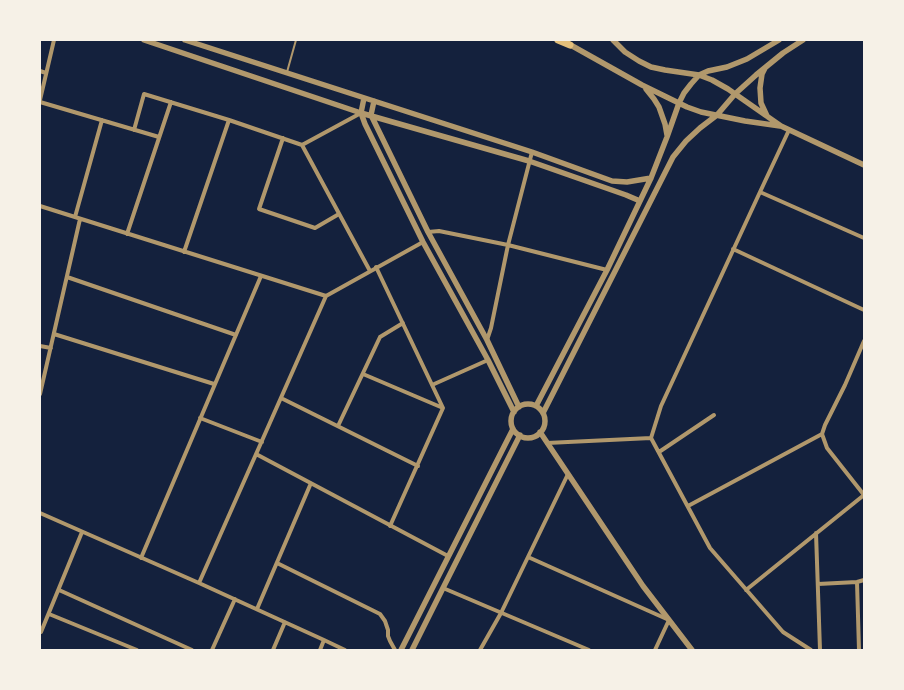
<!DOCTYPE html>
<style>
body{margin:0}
#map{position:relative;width:904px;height:690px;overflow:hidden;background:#14213d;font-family:"Roboto Condensed",sans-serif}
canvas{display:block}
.frame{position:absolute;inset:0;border:41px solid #f6f1e7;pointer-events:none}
</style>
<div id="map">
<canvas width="904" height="690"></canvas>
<div class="frame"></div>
</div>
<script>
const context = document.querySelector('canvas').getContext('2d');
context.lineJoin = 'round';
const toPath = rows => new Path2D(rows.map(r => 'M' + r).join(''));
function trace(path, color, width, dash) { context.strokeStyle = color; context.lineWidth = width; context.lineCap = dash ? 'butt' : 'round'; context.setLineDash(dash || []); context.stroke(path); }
const service = toPath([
 [287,72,296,40]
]);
const minor = toPath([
 [40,71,46,73],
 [40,100,54,40],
 [40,102,159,137],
 [134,130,144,94,229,120,302,145,361,113],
 [283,138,259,209,315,228,339,214],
 [302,145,370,271],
 [760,192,864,238],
 [40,206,326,296],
 [75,217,102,120],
 [428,232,439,231,508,245,607,270],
 [127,234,171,102],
 [733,249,864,310],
 [184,252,229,120],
 [376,267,443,408,390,526],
 [67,277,236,335],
 [54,334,214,384],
 [487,340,491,328,508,245,532,152],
 [864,341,845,385,825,425,822,434,827,448,864,495],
 [40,346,51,348],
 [363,374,443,408],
 [432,385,488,360],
 [40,394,80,219],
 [281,398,418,466],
 [200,418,262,442],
 [338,426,380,337,403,323],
 [651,438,661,406,760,192,789,130],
 [547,443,651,438,710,548,783,632,811,650],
 [659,452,714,415],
 [256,454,448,556],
 [688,506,822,434],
 [40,513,199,583,324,640,345,650],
 [816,533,820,650],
 [528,557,669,620,655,650],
 [141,558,261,276],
 [277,563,380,614,385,621,388,630,388,636,390,641,395,650],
 [857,582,859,650],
 [199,583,326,296,423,242],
 [818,584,857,582,864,580],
 [443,588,589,650],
 [59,590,192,650],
 [746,590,864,495],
 [257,609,311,483],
 [49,614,137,650],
 [41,632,82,532],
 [212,650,235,599],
 [273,650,285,622],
 [320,650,324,640],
 [480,650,501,613,568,474]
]);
const tertiary = toPath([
 [144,40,361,113,529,161,626,195,640,201],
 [185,40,532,152,612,181,627,182,651,178],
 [613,40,625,52,639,61,651,67,665,70,699,75,712,80,728,89,781,126,864,165],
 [567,43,642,85,687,107,701,112,745,121,780,126],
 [765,68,762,74,760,88,761,103,767,116],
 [646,89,654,99,659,107,665,124,667,135],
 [364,98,361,113,365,124,423,242,488,360,514,412],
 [374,101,371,115,428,232,487,340,519,407],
 '511 421a17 17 0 1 1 34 0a17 17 0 1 1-34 0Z',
 [536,406,607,270,651,178,667,137,679,103,684,93,691,84,699,75,708,71,727,67,747,59,779,40],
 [543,413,673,157,686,141,700,128,717,115,735,94,756,75,783,53,803,40],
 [540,432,643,586,692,650],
 [401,650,513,429],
 [412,650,443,588,520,435]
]);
const trunk = toPath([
 [558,40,570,45]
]);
trace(service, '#b1986c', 2);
trace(minor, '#b1986c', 4);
trace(tertiary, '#b1986c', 5.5);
trace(trunk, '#e5c07b', 7);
</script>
